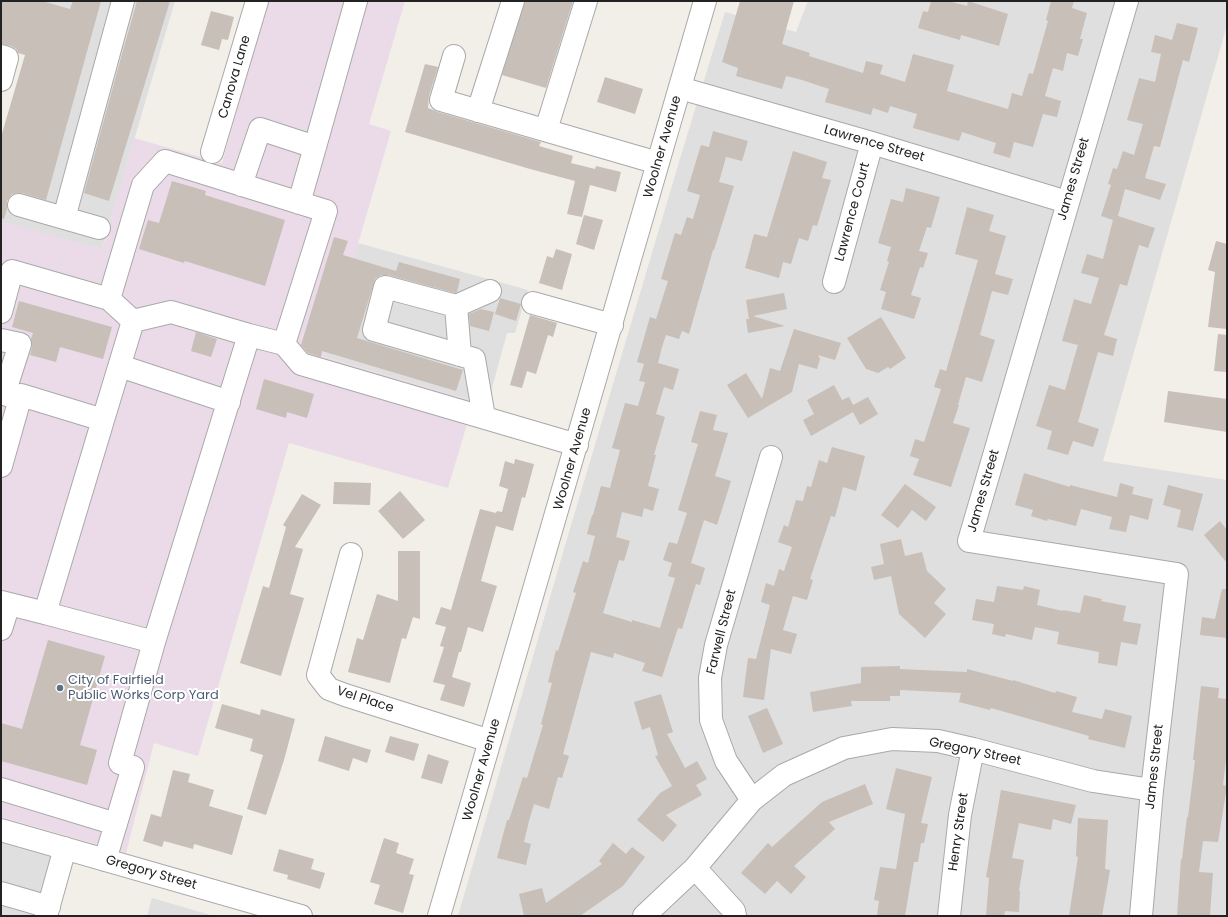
<!DOCTYPE html>
<style>
body{margin:0}
#map{position:relative;width:1228px;height:917px;overflow:hidden;background:#f2efe9;font-family:Poppins,sans-serif}
canvas{display:block}
.frame{position:absolute;inset:0;border:2px solid #222;pointer-events:none}
</style>
<div id="map">
<canvas width="1228" height="917"></canvas>
<div class="frame"></div>
</div>
<script>
const context = document.querySelector('canvas').getContext('2d');
context.lineJoin = 'round';
function fillPath(path, color) { context.fillStyle = color; context.fill(path, 'evenodd'); }
const toPath = rows => new Path2D(rows.map(r => 'M' + r).join(''));
function trace(path, color, width, dash) { context.strokeStyle = color; context.lineWidth = width; context.lineCap = dash ? 'butt' : 'round'; context.setLineDash(dash || []); context.stroke(path); }
function label(font, color, halo, rows, align = 'center') {
  context.font = font + ' Poppins,sans-serif'; context.lineWidth = 4; context.setLineDash([]); context.textBaseline = 'middle'; context.strokeStyle = halo; context.fillStyle = color; for (const [text, x, y, turn = 0] of rows) {
    context.save(); context.translate(x, y); context.rotate((+turn || 0) * Math.PI / 180); context.textAlign = isNaN(turn) ? turn : align; if (halo) context.strokeText(text, 0, 0); context.fillText(text, 0, 0); context.restore();
  }
}
const residential = toPath([
 [1,1,175,1,102,249,3,223,1,229,1,207,7,208,57,42],
 [808,1,1227,1,1227,25,1103,461,1227,480,1227,916,458,916,564,549,682,152,725,12,796,32],
 [358,243,528,290,515,333,507,333,492,388,492,397,474,401,325,357],
 [1,838,73,857,56,916,1,916],
 [152,898,214,916,147,916]
]);
const industrial = toPath([
 [268,1,405,1,369,124,391,131,325,357,474,401,448,488,289,443,198,756,154,743,126,853,1,817,1,229,3,222,102,249,134,138,222,163]
]);
const building = toPath([
 [1,1,42,1,70,9,73,1,101,1,46,200,22,193,12,194,7,201,7,209,4,219,1,218,1,137,25,55,18,53,16,49,11,46,1,44],
 [137,1,170,1,109,201,84,193,122,54],
 [525,1,573,1,546,88,502,75],
 [740,1,794,1,782,44,810,53,809,56,863,73,866,61,883,65,880,74,905,82,913,54,954,65,947,91,1008,109,1012,93,1022,96,1029,73,1033,74,1048,21,1046,20,1051,1,1074,1,1072,8,1087,13,1080,39,1083,39,1078,56,1067,53,1063,71,1053,68,1045,96,1061,101,1057,117,1043,114,1033,147,1014,142,1010,158,993,153,996,143,962,132,959,141,913,128,917,114,890,106,888,113,873,108,871,115,825,102,829,89,802,80,786,76,782,89,736,76,738,68,722,62],
 [931,1,948,1,967,6,968,1,1008,14,999,46,961,35,960,40,918,28,923,11,928,12],
 [211,11,234,17,228,40,222,39,219,50,201,45],
 [1177,23,1198,28,1189,62,1183,60,1160,147,1154,146,1145,178,1166,184,1160,200,1125,189,1118,216,1155,228,1148,248,1139,245,1127,286,1120,284,1104,335,1117,339,1113,356,1098,352,1078,422,1099,429,1093,447,1073,441,1068,455,1047,449,1052,431,1036,426,1049,385,1065,390,1073,362,1078,345,1062,341,1074,299,1091,304,1099,278,1081,273,1087,254,1103,259,1113,220,1101,216,1111,185,1108,184,1113,168,1117,169,1123,151,1134,155,1143,124,1127,120,1139,78,1155,82,1161,54,1151,52,1155,35,1172,40],
 [425,64,438,67,429,96,428,108,438,112,541,142,539,146,573,156,571,163,595,169,596,166,621,172,616,192,590,185,582,217,567,214,575,181,530,169,405,132],
 [605,77,643,89,635,114,597,102],
 [713,131,748,141,742,161,726,157,719,182,734,186,714,250,713,250,689,334,682,331,679,339,666,335,662,347,658,363,679,369,673,390,664,387,656,414,665,417,654,455,656,455,648,486,659,489,653,511,644,508,642,517,622,512,616,537,630,541,624,561,619,560,603,613,632,622,632,620,660,628,675,578,668,576,672,563,663,560,669,542,677,544,687,513,678,510,698,444,691,442,700,411,717,415,713,430,728,433,715,476,731,481,717,525,704,520,691,563,705,568,700,585,696,584,682,629,678,628,662,677,642,671,645,663,614,653,613,658,591,652,563,754,569,756,562,778,558,777,549,809,534,804,529,821,524,842,531,844,526,865,497,858,507,820,509,820,523,777,527,778,543,725,541,724,552,683,548,682,556,650,558,651,576,593,573,592,583,561,588,563,595,536,587,534,592,515,593,515,601,486,610,488,620,450,612,448,625,403,638,406,645,382,639,381,644,364,637,362,650,317,656,319,668,281,661,279,675,233,681,235,687,217,693,219,700,195,687,191,701,145,709,147],
 [793,151,827,162,822,178,831,180,817,226,813,225,808,241,799,238,791,264,783,262,779,278,745,268,754,234,767,237],
 [172,181,206,191,205,195,285,220,265,286,185,261,184,263,139,249,148,220,159,223],
 [906,188,940,197,931,228,927,227,919,251,928,253,923,268,920,267,911,295,921,298,914,319,881,309,886,292,880,290,889,262,887,261,891,247,878,243,891,199,903,202],
 [967,207,994,215,989,231,1006,236,995,274,1013,279,1008,295,992,291,980,335,995,340,982,382,966,377,958,405,959,405,953,423,970,428,951,487,913,475,919,459,910,456,915,439,924,442,941,389,934,387,940,369,946,371,978,260,955,254],
 [584,215,603,220,594,250,576,244],
 [334,237,348,241,343,255,396,271,399,262,460,279,457,292,455,293,388,275,381,275,375,279,357,338,463,370,456,391,322,351,321,357,308,353,301,345],
 [1216,241,1227,244,1227,329,1208,327,1215,272,1208,270],
 [556,249,572,254,562,290,539,283,547,256,553,258],
 [784,293,787,309,753,316,785,326,748,333,746,319,749,319,746,300],
 [500,298,521,304,516,321,495,314],
 [19,301,112,327,103,359,60,347,56,362,30,355,32,347,31,339,33,333,12,327],
 [481,309,494,312,489,331,470,326,469,314],
 [530,315,557,323,553,337,548,335,536,374,527,371,522,388,510,385],
 [881,317,906,358,890,369,888,367,878,373,866,369,847,338],
 [794,329,841,343,835,360,818,355,820,359,817,369,799,364,792,392,748,418,727,385,746,373,762,399,770,368,780,371],
 [196,332,217,339,211,357,191,351],
 [1218,334,1227,335,1227,372,1214,371],
 [264,379,314,394,307,418,287,412,286,418,256,409],
 [834,385,842,400,849,397,853,405,868,397,878,414,860,425,853,412,811,436,803,420,814,414,807,400],
 [1168,391,1227,399,1227,432,1164,422],
 [832,447,865,456,856,491,843,487,835,517,831,516,810,579,813,580,807,600,793,596,783,630,797,634,791,654,771,649,764,700,743,697,748,658,756,659,770,605,761,602,766,583,774,586,779,569,784,571,792,547,778,542,784,525,788,527,796,500,803,501,807,486,811,487,819,460,827,463],
 [515,459,534,464,525,498,522,497,513,531,496,526,481,581,497,586,483,632,468,627,461,652,459,652,452,677,471,683,464,707,440,700,445,685,433,682,444,647,440,646,446,627,435,624,441,607,451,610,480,509,496,513,497,511,502,512,508,489,499,486,505,461,514,464],
 [1024,473,1070,487,1070,485,1117,497,1120,483,1134,487,1132,494,1153,499,1148,520,1130,515,1126,532,1109,529,1112,517,1081,509,1076,526,1048,519,1047,521,1031,516,1033,510,1015,505],
 [334,482,371,483,370,505,333,504],
 [905,484,936,507,926,521,912,510,898,528,881,515],
 [1168,485,1203,494,1193,531,1177,527,1181,510,1163,505],
 [400,491,425,520,403,539,378,511],
 [302,494,321,505,295,547,303,549,290,594,304,598,281,676,240,663,263,586,269,588,286,527,283,525],
 [1220,521,1227,530,1227,563,1204,535],
 [901,539,905,556,922,552,927,571,946,589,934,603,946,614,925,638,899,614,891,576,874,580,871,567,884,564,880,544],
 [398,551,420,551,420,619,413,617,406,639,402,638,390,683,348,672,357,638,363,640,377,594,398,601],
 [997,586,1023,590,1024,586,1040,590,1037,605,1063,611,1063,610,1080,613,1084,595,1102,599,1101,601,1126,606,1123,621,1141,624,1137,645,1121,642,1117,666,1098,663,1099,652,1057,644,1059,632,1035,627,1032,640,1006,634,1005,637,992,634,994,624,972,620,976,599,994,602],
 [1222,589,1227,589,1227,638,1200,635,1202,617,1215,619],
 [48,640,105,656,80,745,97,750,87,785,1,761,1,723,22,729],
 [900,666,900,669,967,672,967,669,1013,681,1013,680,1055,693,1056,691,1077,697,1072,712,1102,719,1105,709,1132,716,1125,748,1088,739,1089,736,991,708,990,710,959,702,961,693,900,690,900,696,890,696,890,701,851,701,852,706,813,712,810,692,861,683,861,667],
 [1201,686,1219,688,1218,698,1227,699,1227,752,1223,785,1227,786,1218,842,1203,841,1199,872,1213,873,1210,916,1177,916,1181,859,1182,859,1187,817,1188,817,1195,760,1193,760],
 [661,694,673,732,667,734,685,768,697,761,707,779,696,785,702,795,666,815,677,825,663,842,637,820,660,793,672,786,655,756,658,755,650,727,642,730,634,702],
 [222,704,260,715,261,709,295,719,284,760,266,815,247,809,263,755,250,751,253,739,215,728],
 [767,708,783,744,763,753,748,716],
 [325,736,371,750,367,763,353,758,349,771,318,761],
 [390,736,419,744,414,761,385,752],
 [428,754,449,761,442,784,421,778],
 [896,768,932,777,921,823,928,824,924,843,921,843,918,862,914,862,905,916,877,916,879,901,874,900,880,867,896,869,905,814,886,809],
 [173,770,190,774,188,782,214,790,209,806,243,816,232,855,194,844,193,849,164,841,162,847,143,841,151,814,161,817],
 [865,784,873,804,829,822,835,829,794,866,806,877,791,894,777,881,765,894,741,873,768,843,772,847,822,802],
 [1001,790,1076,805,1071,824,1053,819,1051,830,1019,823,1012,858,1024,860,1019,891,1020,891,1019,912,1005,911,1004,916,986,916,989,878,986,877],
 [1078,818,1108,820,1105,869,1110,870,1102,916,1069,916,1078,857,1076,856],
 [384,838,399,843,396,853,414,859,409,874,414,875,403,913,374,904,380,885,370,882],
 [613,843,626,854,632,847,645,857,623,886,580,916,524,916,519,894,542,888,546,903,602,864,599,861],
 [279,849,314,859,311,869,325,873,320,889,287,879,288,875,273,871]
]);
const minor = toPath([
 [1127,1,969,541,1177,574,1152,790,1141,916],
 [1,56,7,58,1,80],
 [454,56,441,100,658,163],
 [680,88,872,143,1067,202],
 [478,111,513,1],
 [546,130,586,1],
 [315,147,356,1],
 [212,152,257,1],
 [241,185,260,129,315,147,299,203],
 [19,205,64,218,123,1],
 [64,218,99,228],
 [834,282,872,143],
 [533,303,612,325],
 [456,306,460,355],
 [1,312,12,271,109,299,143,185,165,161,326,211,284,344,249,335,154,642,45,613,103,420,21,395,1,466],
 [133,321,171,312,249,335],
 [1,340,20,344,4,394,20,399],
 [284,344,301,364,577,445],
 [120,366,229,402],
 [484,417,474,359,374,330,385,287,456,306,490,291],
 [103,420,133,321,109,299],
 [351,554,318,675,329,689,345,695,490,741],
 [1,602,45,613],
 [1,629,9,604],
 [1,789,116,824],
 [752,800,726,761,711,720,710,678,716,645,771,457],
 [1,830,301,916],
 [105,860,133,767,120,763,154,642],
 [695,868,734,911,735,916],
 [1,893,49,907],
 [46,916,65,848],
 [439,916,705,1],
 [644,916,695,868,752,800,784,775,844,748,892,739,938,741,973,749,1093,781,1152,790],
 [949,916,960,815,973,749]
]);
const markers = [
 [60,688,4,"#5c6f8a"]
];
const streetNames = [
 ["Canova Lane",235,77,-74],
 ["Lawrence Street",874,144,16],
 ["Woolner Avenue",663,147,-74],
 ["James Street",1074,179,-74],
 ["Lawrence Court",853,212,-75],
 ["Woolner Avenue",573,459,-74],
 ["James Street",984,491,-74],
 ["Farwell Street",722,632,-76],
 ["Vel Place",365,700,18],
 ["Gregory Street",975,752,12],
 ["James Street",1155,767,-84],
 ["Woolner Avenue",482,770,-74],
 ["Henry Street",959,832,-82],
 ["Gregory Street",151,873,16]
];
const serviceNames = [
 ["City of Fairfield",68,681],
 ["Public Works Corp Yard",68,696]
];
fillPath(residential, '#e0dfdf');
fillPath(industrial, '#ebdbe8');
fillPath(building, '#c7bfb8');
trace(minor, '#a9a9a9', 24);
trace(minor, '#fff', 22);
for (const [x, y, r, color] of markers) { const dot = new Path2D(); dot.arc(x, y, r, 0, 2 * Math.PI); context.fillStyle = color; context.fill(dot); trace(dot, '#fff', 1.5); }
label('13px', '#222', '#fff', streetNames);
label('13px', '#4e5e75', '#fff', serviceNames, 'left');
</script>
